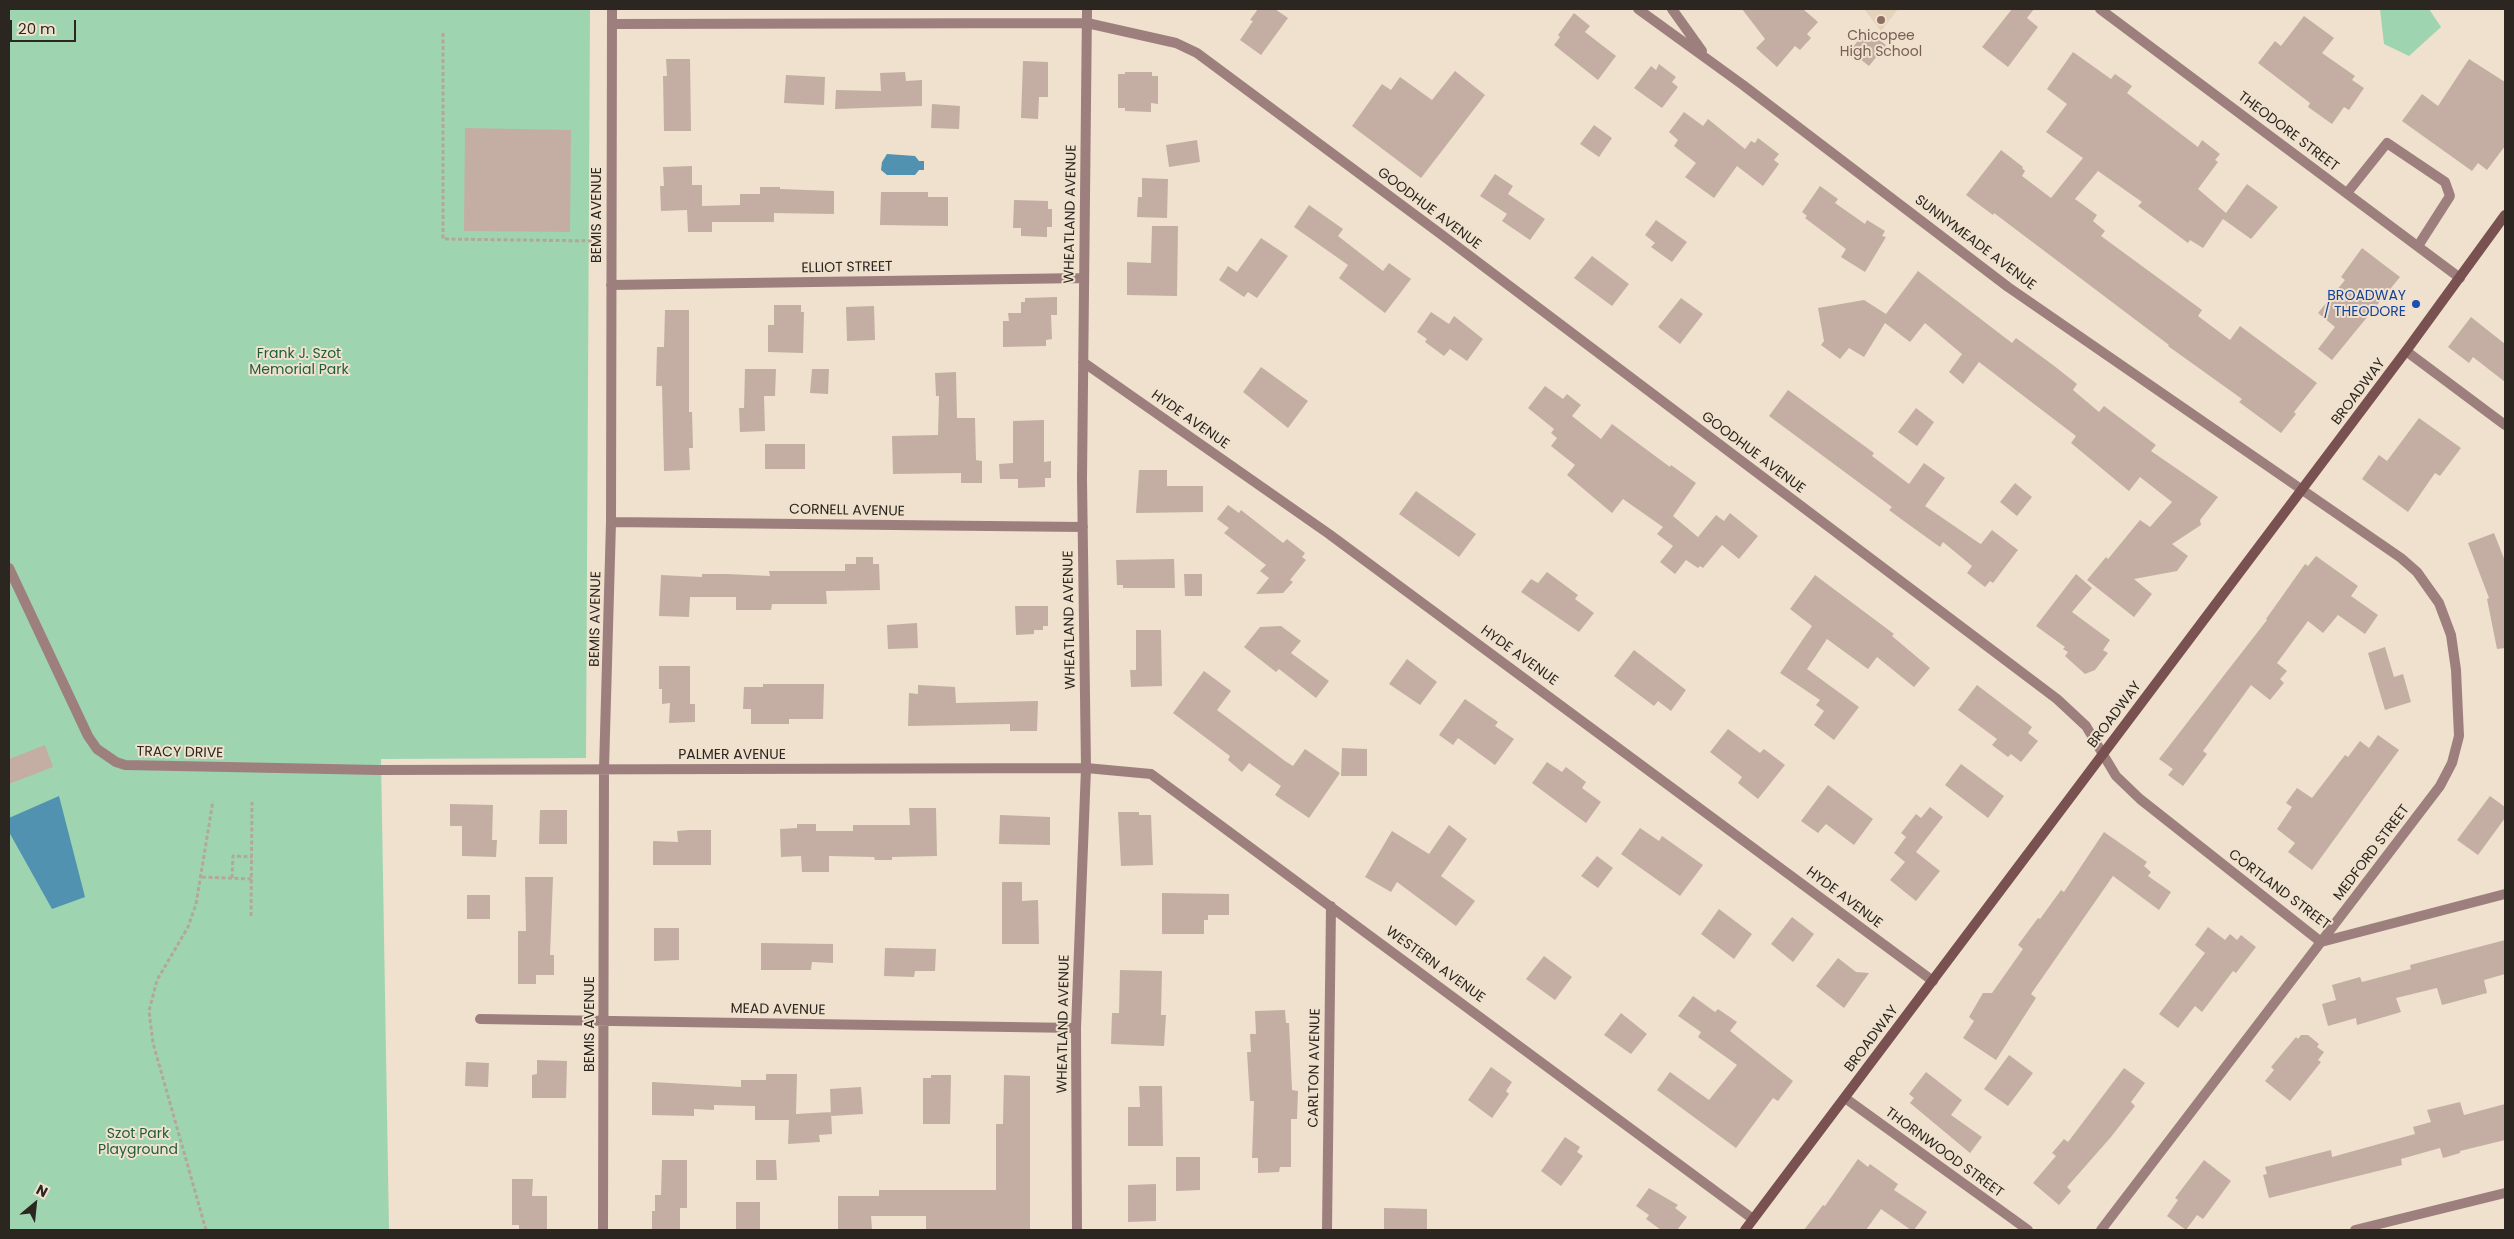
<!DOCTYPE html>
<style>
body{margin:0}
#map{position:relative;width:2514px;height:1239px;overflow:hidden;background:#efe1cd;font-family:Poppins,sans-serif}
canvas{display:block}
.frame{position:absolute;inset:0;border:10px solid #2b261f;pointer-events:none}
.north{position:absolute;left:10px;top:1179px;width:50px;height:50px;-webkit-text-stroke:4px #efe1cd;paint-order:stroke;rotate:28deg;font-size:14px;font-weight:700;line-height:20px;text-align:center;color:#2b261f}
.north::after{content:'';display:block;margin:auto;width:18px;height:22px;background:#2b261f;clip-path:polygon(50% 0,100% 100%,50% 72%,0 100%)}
.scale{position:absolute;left:10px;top:20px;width:66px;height:22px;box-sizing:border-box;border:2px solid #2b261f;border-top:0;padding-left:6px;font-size:15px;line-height:18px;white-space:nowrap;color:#2b261f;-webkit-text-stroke:4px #efe1cd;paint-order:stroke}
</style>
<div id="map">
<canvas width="2514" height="1239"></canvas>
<div class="frame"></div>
<div class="north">N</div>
<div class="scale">20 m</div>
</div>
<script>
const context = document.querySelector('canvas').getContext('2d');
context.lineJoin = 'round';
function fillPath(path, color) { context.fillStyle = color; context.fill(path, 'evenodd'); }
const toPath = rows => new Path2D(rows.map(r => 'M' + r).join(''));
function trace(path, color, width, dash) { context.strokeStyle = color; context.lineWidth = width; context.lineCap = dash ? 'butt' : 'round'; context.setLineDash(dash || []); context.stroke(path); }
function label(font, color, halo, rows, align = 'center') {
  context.font = font + ' Poppins,sans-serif'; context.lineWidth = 4; context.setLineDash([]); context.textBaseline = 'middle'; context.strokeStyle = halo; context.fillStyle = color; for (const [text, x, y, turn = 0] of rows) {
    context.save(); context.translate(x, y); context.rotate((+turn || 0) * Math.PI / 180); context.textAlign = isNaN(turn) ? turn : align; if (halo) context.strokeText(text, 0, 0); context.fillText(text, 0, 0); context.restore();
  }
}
const built = toPath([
 [1864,9,1898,9,1881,31]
]);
const green = toPath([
 [9,9,590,9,586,758,381,759,389,1230,9,1230],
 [2380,9,2429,9,2441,27,2409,56,2384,44]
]);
const water = toPath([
 [887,154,915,156,919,161,924,161,924,170,919,170,915,175,887,175,881,170,882,162],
 [59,796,85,897,52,909,9,832,9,818]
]);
const building = toPath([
 [1258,9,1275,9,1288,18,1261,55,1240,40,1253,21,1250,20],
 [1742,9,1803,9,1818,22,1807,34,1811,38,1800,50,1795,46,1777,67,1756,48,1765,39],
 [2012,9,2034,9,2027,18,2038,27,2008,67,1982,47],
 [1574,13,1590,26,1585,32,1616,56,1598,80,1554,45,1560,37,1558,35],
 [2304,16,2334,38,2322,53,2355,76,2352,80,2364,88,2349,110,2344,107,2332,124,2308,107,2310,103,2258,63,2275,41,2281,46],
 [1866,30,1886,45,1869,66,1850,51],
 [2073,52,2111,79,2115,74,2132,86,2127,93,2198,147,2202,140,2220,154,2215,160,2218,162,2198,189,2226,213,2247,184,2278,207,2251,239,2223,219,2203,248,2190,240,2188,243,2138,206,2142,202,2098,171,2075,199,2097,215,2093,221,2105,231,2101,236,2202,310,2198,316,2230,340,2240,326,2317,383,2294,412,2296,414,2281,433,2239,402,2242,399,2168,346,2169,345,1994,213,1993,215,1966,195,2001,150,2023,167,2022,168,2025,171,2022,176,2051,198,2083,158,2046,132,2067,104,2047,89],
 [666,59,690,59,691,131,664,131,663,76,667,76],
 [2469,59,2505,82,2505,146,2487,170,2478,163,2472,171,2402,121,2422,94,2438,106],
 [1023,61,1048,62,1048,97,1039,97,1038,119,1021,118],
 [1659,64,1676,77,1672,82,1678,87,1662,108,1634,88,1651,66,1656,70],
 [1455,71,1485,95,1421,178,1352,126,1382,84,1391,90,1400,77,1432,100],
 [905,72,906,81,922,80,922,106,835,109,836,90,881,91,880,73],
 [1125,72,1152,72,1152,76,1158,76,1158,104,1151,103,1151,112,1125,111,1125,108,1118,108,1118,74,1125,74],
 [786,75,825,77,824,105,784,103],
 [932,104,960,106,959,129,931,128],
 [1684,112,1703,126,1708,119,1745,149,1751,141,1755,143,1758,138,1779,154,1774,160,1779,164,1763,186,1737,166,1714,198,1685,177,1696,163,1674,146,1678,140,1669,132],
 [1594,125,1612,138,1599,157,1580,144],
 [465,128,571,130,570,232,464,231],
 [1197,140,1200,162,1169,167,1166,145],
 [692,166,692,185,702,185,702,206,740,205,740,194,760,194,760,187,780,187,780,189,834,191,834,214,774,213,774,222,712,222,712,232,688,232,687,210,661,211,660,186,664,186,663,167],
 [1495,174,1513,186,1508,194,1545,219,1530,240,1502,221,1507,214,1480,196],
 [1142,178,1168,179,1167,218,1137,217,1138,197,1142,197],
 [1820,186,1838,199,1835,203,1865,224,1867,220,1885,231,1882,236,1886,237,1865,272,1841,257,1846,249,1805,218,1807,216,1802,212],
 [881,192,928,192,928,197,948,197,948,226,880,225],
 [1014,200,1048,201,1048,209,1052,209,1052,227,1047,227,1047,237,1021,236,1021,228,1013,228],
 [1309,205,1343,229,1338,236,1383,271,1389,263,1411,279,1385,313,1339,278,1348,265,1294,227],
 [1656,220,1687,242,1672,262,1651,247,1655,243,1645,235],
 [1152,226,1178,226,1177,296,1127,295,1127,262,1151,263],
 [1261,238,1288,256,1257,298,1248,292,1244,297,1219,280,1228,266,1237,272],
 [2362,248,2400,277,2332,360,2318,349,2335,327,2318,313,2345,280,2341,277],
 [1592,256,1629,284,1612,306,1574,278],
 [1918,271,2012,343,2016,338,2053,365,2077,384,2073,390,2099,412,2104,406,2156,445,2151,451,2218,497,2200,520,2201,525,2172,544,2188,556,2177,571,2134,579,2152,594,2134,617,2087,580,2106,557,2108,559,2140,520,2150,527,2172,502,2140,477,2129,491,2071,443,2076,436,1979,362,1963,384,1949,372,1962,354,1925,323,1910,342,1885,323,1864,357,1849,348,1840,359,1821,345,1824,341,1818,308,1864,300,1886,314],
 [1057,297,1057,315,1051,315,1052,339,1046,340,1046,346,1003,347,1003,321,1009,321,1008,313,1021,313,1021,302,1025,302,1025,298],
 [1681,298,1703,314,1680,344,1658,327],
 [774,305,801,305,801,312,804,312,803,353,768,352,768,325,774,325],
 [874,306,875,340,847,341,846,307],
 [665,310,689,310,689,412,692,412,693,448,689,448,690,470,664,471,662,386,656,386,657,347,664,347],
 [1431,312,1449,324,1454,316,1483,339,1467,361,1450,349,1444,356,1425,342,1427,339,1417,332],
 [2471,317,2505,344,2505,382,2473,357,2469,363,2448,347],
 [1261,367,1308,401,1288,428,1243,392],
 [745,369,776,369,775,396,764,396,765,431,740,432,739,408,744,408],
 [812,369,829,369,828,394,810,393],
 [956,372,957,418,975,418,976,460,982,461,982,483,961,483,961,473,893,474,892,436,938,435,939,396,936,396,935,373],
 [1545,386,1563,399,1567,394,1581,405,1572,416,1601,439,1612,424,1670,467,1671,465,1696,483,1673,516,1698,537,1716,515,1724,521,1730,513,1758,536,1739,559,1722,545,1703,568,1700,566,1698,568,1686,560,1675,574,1660,562,1673,546,1657,534,1663,527,1623,499,1612,513,1567,475,1575,465,1551,446,1557,438,1551,433,1554,429,1528,408],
 [1788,390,1874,453,1872,456,1909,484,1924,463,1945,478,1925,506,1979,543,1981,544,1992,530,2018,550,1993,583,1990,581,1985,587,1967,573,1972,566,1943,542,1940,547,1901,519,1889,510,1892,507,1769,416],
 [1916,408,1934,422,1917,446,1898,432],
 [2419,418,2461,448,2440,476,2435,473,2408,512,2362,479,2379,455,2387,461],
 [1044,420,1044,462,1051,461,1051,478,1045,478,1045,487,1018,488,1018,479,1000,479,999,464,1013,463,1013,421],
 [765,444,805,444,805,469,765,469],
 [1139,470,1167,470,1167,486,1203,486,1203,512,1136,513],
 [2015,483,2032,497,2017,516,2000,502],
 [1416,491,1476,534,1459,557,1399,514],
 [1228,505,1239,513,1241,510,1283,543,1287,539,1305,553,1302,557,1306,560,1290,580,1293,582,1283,593,1256,594,1269,578,1260,571,1266,565,1224,533,1229,528,1217,519],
 [2494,533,2505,561,2505,648,2497,649,2487,599,2489,598,2468,543],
 [2316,556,2358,586,2351,596,2378,615,2365,634,2338,615,2323,633,2308,621,2277,663,2287,671,2280,679,2284,683,2270,700,2251,685,2203,751,2207,754,2183,786,2168,775,2173,769,2159,759,2267,620,2266,619,2305,564,2308,566],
 [856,557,873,557,873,564,879,564,880,590,826,591,827,604,772,604,771,610,736,610,736,597,690,597,689,617,659,616,661,575,702,577,702,574,727,574,770,576,769,571,845,571,845,564,856,564],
 [1174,559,1175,588,1123,588,1123,585,1117,585,1116,560],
 [1547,572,1578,595,1575,599,1594,613,1579,632,1521,592,1531,579,1538,583],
 [1184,574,1202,574,1202,596,1185,596],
 [2076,574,2092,588,2072,612,2110,640,2103,650,2108,653,2095,670,2085,674,2065,656,2068,652,2063,649,2065,647,2036,626],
 [1815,575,1894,634,1892,636,1930,668,1914,687,1877,657,1868,669,1827,639,1807,669,1859,707,1834,740,1814,725,1824,711,1816,705,1820,700,1780,673,1812,626,1790,609],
 [1015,606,1048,606,1048,626,1043,626,1043,630,1034,630,1034,634,1016,635],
 [917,623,918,648,888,649,887,625],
 [1281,626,1301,641,1291,653,1329,681,1316,698,1279,669,1276,672,1244,647,1260,627],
 [1136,630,1161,630,1162,686,1131,687,1130,670,1136,670],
 [2385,647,2394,677,2403,674,2411,702,2385,710,2368,653],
 [1634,650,1686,690,1671,711,1658,701,1654,706,1614,676],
 [1407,659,1437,682,1420,705,1389,684],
 [659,666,690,666,690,704,695,704,695,722,669,723,670,703,662,704,662,689,659,689],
 [1204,671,1231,691,1217,710,1285,761,1293,766,1305,749,1340,773,1309,818,1275,795,1281,786,1249,763,1242,772,1228,760,1230,756,1173,713],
 [763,684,824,684,823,719,789,719,789,724,751,724,751,709,743,709,744,687,763,687],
 [918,685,955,687,956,703,1038,701,1037,731,1010,731,1010,724,908,726,909,693,918,694],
 [1977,685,2032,727,2028,733,2038,741,2021,762,2011,754,2008,757,1992,745,1997,739,1958,710],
 [1465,699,1498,722,1495,726,1514,739,1495,765,1458,738,1453,745,1439,735],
 [1728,729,1760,753,1764,749,1785,765,1758,799,1738,783,1742,777,1710,752],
 [2378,735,2399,750,2312,870,2288,852,2295,843,2277,829,2292,807,2286,803,2297,788,2312,798,2345,755,2348,757,2360,741,2369,748],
 [45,745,53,767,9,784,9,759],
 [1342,748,1367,749,1367,776,1341,776],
 [1547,762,1562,772,1566,767,1586,782,1582,788,1601,802,1586,823,1532,783],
 [1961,764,2004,796,1988,818,1945,785],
 [1828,785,1873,819,1854,845,1826,824,1818,833,1801,821],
 [2490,796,2505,807,2505,818,2478,855,2457,840],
 [450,804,493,805,492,840,497,840,496,857,462,856,462,826,450,826],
 [1930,807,1943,817,1916,852,1940,871,1916,901,1890,880,1905,862,1894,853,1906,837,1901,833,1916,814,1921,818],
 [909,808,936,808,937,856,892,857,892,860,875,860,874,857,829,856,829,872,802,872,801,856,781,857,780,829,797,828,797,824,816,824,816,831,853,831,853,825,910,825],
 [540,810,567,810,567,844,539,844],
 [1118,812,1139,812,1139,815,1151,815,1153,865,1121,866],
 [1000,815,1050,817,1050,845,999,844],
 [1449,825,1467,839,1441,876,1475,901,1456,926,1397,882,1391,892,1365,877,1392,831,1429,854],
 [1640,828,1659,841,1662,836,1703,865,1680,896,1621,854],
 [689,830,711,830,711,865,653,865,653,841,678,842,677,831],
 [2104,832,2147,862,2144,866,2151,872,2148,876,2171,892,2159,910,2113,876,2031,994,2036,998,1996,1060,1963,1038,1974,1021,1969,1017,1983,993,1992,993,2023,949,2018,945,2038,918,2040,919,2061,890,2064,892],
 [1597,856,1613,868,1598,888,1581,876],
 [525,877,553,877,550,955,554,955,554,975,536,975,536,984,518,984,518,931,526,931],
 [1002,882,1022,882,1022,901,1038,900,1039,944,1002,944],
 [1162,893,1229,894,1229,915,1208,915,1208,920,1204,920,1204,934,1162,934],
 [467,895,490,895,490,919,467,919],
 [1719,909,1752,934,1734,959,1701,934],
 [1792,917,1814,934,1793,962,1771,944],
 [2208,927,2225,940,2230,934,2237,940,2241,935,2256,947,2236,973,2233,971,2202,1012,2195,1006,2178,1028,2159,1014,2205,953,2195,945],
 [654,928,679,928,679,960,654,961],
 [2505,940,2505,974,2484,980,2487,993,2442,1005,2437,988,2396,998,2401,1012,2357,1025,2356,1018,2328,1026,2322,1004,2336,1000,2332,985,2360,977,2362,982,2411,969,2410,965],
 [761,943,833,944,833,963,812,962,811,970,761,970],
 [885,948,936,949,935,971,915,971,914,977,884,976],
 [1544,956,1572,977,1555,1000,1526,979],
 [1838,958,1856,972,1869,973,1844,1008,1816,986],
 [1120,970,1162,971,1161,1015,1166,1015,1164,1046,1111,1044,1112,1013,1119,1013],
 [1693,996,1715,1012,1718,1009,1737,1022,1730,1031,1793,1081,1778,1101,1773,1098,1736,1148,1657,1090,1670,1072,1709,1100,1737,1065,1698,1037,1701,1032,1678,1016],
 [1285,1010,1286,1023,1289,1023,1292,1090,1298,1091,1297,1119,1291,1119,1291,1167,1280,1167,1279,1172,1258,1173,1258,1158,1252,1158,1254,1101,1250,1101,1247,1052,1251,1052,1250,1034,1256,1034,1255,1011],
 [1621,1013,1647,1034,1631,1054,1604,1035],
 [2301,1035,2308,1035,2319,1044,2317,1047,2324,1052,2318,1060,2321,1062,2290,1101,2265,1081,2274,1070,2271,1067,2296,1037,2298,1039],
 [2009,1055,2033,1073,2008,1106,1984,1089],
 [537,1060,567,1061,566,1098,532,1098,532,1075,537,1074],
 [466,1062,489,1063,488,1087,465,1086],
 [1491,1067,1512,1082,1506,1091,1509,1094,1492,1118,1468,1100],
 [2124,1068,2145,1083,2131,1102,2135,1106,2111,1137,2067,1187,2071,1191,2059,1205,2033,1183,2056,1156,2052,1153,2064,1139,2068,1142],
 [1926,1072,1962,1100,1951,1115,1982,1137,1970,1153,1910,1103,1914,1098,1909,1094],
 [766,1074,797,1074,796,1114,831,1112,832,1134,819,1135,820,1142,788,1144,789,1120,755,1120,755,1106,714,1105,714,1110,694,1109,694,1116,652,1115,652,1082,741,1087,741,1080,766,1080],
 [931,1075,951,1075,950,1124,923,1124,923,1078,931,1078],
 [1004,1075,1030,1076,1030,1230,926,1230,926,1216,871,1216,872,1229,838,1229,838,1196,879,1196,879,1190,996,1190,996,1124,1003,1124],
 [1139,1086,1162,1086,1163,1146,1128,1146,1128,1107,1140,1107],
 [861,1087,863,1114,831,1116,830,1089],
 [2460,1102,2464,1115,2505,1104,2505,1140,2460,1151,2460,1153,2443,1158,2440,1148,2401,1159,2402,1165,2269,1198,2263,1175,2267,1174,2265,1167,2331,1150,2332,1157,2415,1134,2413,1127,2431,1122,2427,1110],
 [1565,1137,1580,1147,1577,1152,1583,1156,1561,1186,1541,1171],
 [1176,1157,1200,1157,1200,1190,1176,1191],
 [1858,1159,1868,1167,1870,1164,1898,1184,1894,1190,1927,1212,1914,1230,1911,1230,1881,1209,1866,1230,1804,1230,1823,1205,1825,1206],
 [662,1160,687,1160,687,1208,680,1208,680,1229,652,1230,652,1211,655,1211,655,1195,661,1195],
 [756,1160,776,1160,777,1180,756,1180],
 [2204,1160,2231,1181,2203,1219,2197,1215,2186,1230,2167,1216,2178,1200,2175,1198],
 [512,1179,533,1179,532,1196,547,1196,547,1230,519,1230,519,1225,512,1225],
 [1156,1184,1156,1221,1128,1222,1128,1185],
 [1649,1188,1678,1205,1675,1208,1687,1217,1677,1230,1661,1230,1646,1219,1649,1215,1636,1206],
 [736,1202,760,1202,760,1230,736,1230],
 [1384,1208,1427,1209,1427,1230,1384,1229]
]);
const path = toPath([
 [443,33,443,239,595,241],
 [202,877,252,879],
 [232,878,233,856,252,857],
 [251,916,252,802],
 [206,1230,153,1043,149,1011,157,980,188,927,196,904,213,801]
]);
const lane = toPath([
 [2347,193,2387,143,2445,182,2450,196,2418,246],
 [2406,351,2505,425]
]);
const street = toPath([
 [1638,9,1743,85,2008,287,2401,558,2417,572,2439,603,2451,635,2456,670,2459,736,2452,763,2440,786,2101,1230],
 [1672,9,1702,51],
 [2100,9,2460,278],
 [612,24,1087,23,1176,43,1197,53,1442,235,2057,699,2086,726,2116,776,2140,799,2321,942,2505,894],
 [611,285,1084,278],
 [1083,362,1329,534,1933,981],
 [611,522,1083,527],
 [9,568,88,736,97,749,116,762,125,765,379,770,1086,768,1151,774,1753,1219],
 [480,1019,1076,1028],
 [1845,1098,2028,1230],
 [603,1230,604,769,611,522,612,9],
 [1077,1230,1076,1028,1086,768,1082,479,1087,9],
 [1327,1230,1331,906],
 [2355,1230,2505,1193]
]);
const secondary = toPath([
 [1745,1230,2406,351,2505,215]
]);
const markers = [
 [1881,20,5,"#8d6e63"],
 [2416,304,5,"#1a4fb4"]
];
const educationNames = [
 ["Chicopee",1881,36],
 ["High School",1881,52]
];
const streetNames = [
 ["THEODORE STREET",2288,132,37],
 ["GOODHUE AVENUE",1429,209,37],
 ["WHEATLAND AVENUE",1071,214,-89],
 ["BEMIS AVENUE",597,215,-90],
 ["SUNNYMEADE AVENUE",1975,243,37],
 ["ELLIOT STREET",847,268,-1],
 ["BROADWAY",2359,392,-53],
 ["HYDE AVENUE",1190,420,35],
 ["GOODHUE AVENUE",1753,453,37],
 ["CORNELL AVENUE",847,511,1],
 ["BEMIS AVENUE",596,619,-89],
 ["WHEATLAND AVENUE",1070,620,-91],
 ["HYDE AVENUE",1519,656,36],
 ["BROADWAY",2115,715,-53],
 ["TRACY DRIVE",180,753,1],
 ["PALMER AVENUE",732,755],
 ["MEDFORD STREET",2372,853,-53],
 ["CORTLAND STREET",2279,890,37],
 ["HYDE AVENUE",1844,898,37],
 ["WESTERN AVENUE",1435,965,36],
 ["MEAD AVENUE",778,1010,1],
 ["BEMIS AVENUE",590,1024,-90],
 ["WHEATLAND AVENUE",1064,1024,-89],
 ["BROADWAY",1872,1039,-53],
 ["CARLTON AVENUE",1315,1068,-89],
 ["THORNWOOD STREET",1944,1153,36]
];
const transitNames = [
 ["BROADWAY",2406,296],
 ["/ THEODORE",2406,312]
];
const parkNames = [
 ["Frank J. Szot",299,354],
 ["Memorial Park",299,370],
 ["Szot Park",138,1134],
 ["Playground",138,1150]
];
fillPath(built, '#e5d2ba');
fillPath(green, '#9fd4b1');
fillPath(water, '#5092b0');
fillPath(building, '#c4aea3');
trace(path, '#b3a898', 3, [4, 2.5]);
trace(lane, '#9d807e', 10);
trace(street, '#9d807e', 10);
trace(secondary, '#795150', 10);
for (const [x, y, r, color] of markers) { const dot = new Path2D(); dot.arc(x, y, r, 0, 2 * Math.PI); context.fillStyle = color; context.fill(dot); trace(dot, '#efe1cd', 2); }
label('14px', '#785e54', '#efe1cd', educationNames);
label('14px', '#2b261f', '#efe1cd', streetNames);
label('14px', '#164399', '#efe1cd', transitNames, 'right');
label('14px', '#1d5f3b', '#efe1cd', parkNames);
</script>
